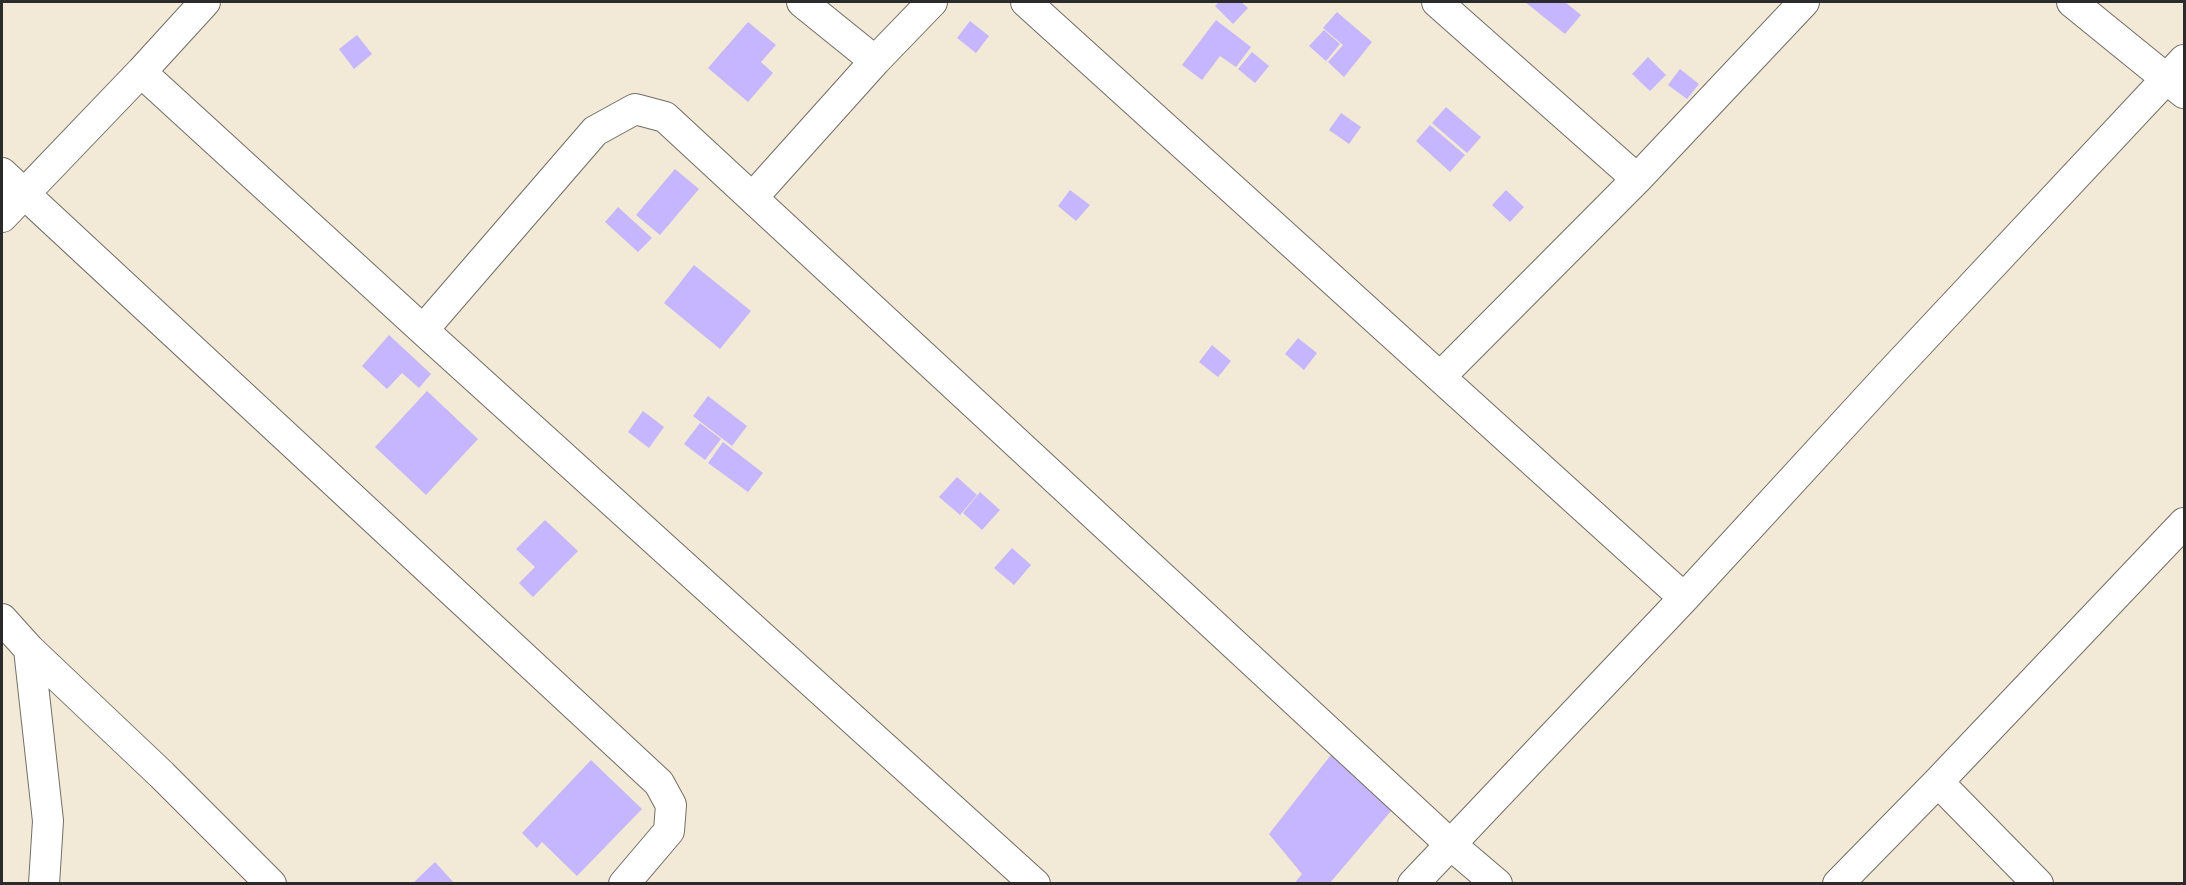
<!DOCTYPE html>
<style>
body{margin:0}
#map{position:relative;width:2186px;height:885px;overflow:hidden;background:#f2e9d6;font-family:"Shantell Sans",sans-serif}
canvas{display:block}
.frame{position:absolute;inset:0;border:3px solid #2b2b2b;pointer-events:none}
</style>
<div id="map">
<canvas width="2186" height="885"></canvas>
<div class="frame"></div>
</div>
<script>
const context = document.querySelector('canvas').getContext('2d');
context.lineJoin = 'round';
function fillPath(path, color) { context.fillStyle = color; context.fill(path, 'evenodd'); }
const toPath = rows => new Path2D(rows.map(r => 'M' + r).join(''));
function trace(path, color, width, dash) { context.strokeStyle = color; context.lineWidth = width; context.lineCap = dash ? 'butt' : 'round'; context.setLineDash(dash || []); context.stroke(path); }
const building = toPath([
 [1219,2,1241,2,1248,8,1233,24,1215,6],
 [1525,2,1565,2,1581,15,1565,34],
 [1337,12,1372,42,1344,77,1328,62,1343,45,1323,28],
 [1216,20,1251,47,1236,67,1220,56,1202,80,1182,65],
 [970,21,989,36,976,53,957,38],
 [748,22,776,45,761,62,773,73,748,102,708,68],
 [1324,30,1340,44,1326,61,1309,46],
 [357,35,372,54,354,69,339,49],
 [1252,52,1269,66,1255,83,1238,69],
 [1648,57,1666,75,1650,91,1632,74],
 [1680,69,1699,84,1687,99,1668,85],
 [1446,107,1481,137,1467,153,1432,123],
 [1341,113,1361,127,1349,144,1329,130],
 [1430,125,1465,155,1450,172,1416,141],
 [675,169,699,189,660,235,636,215],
 [1070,190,1090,205,1076,221,1058,206],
 [1506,190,1524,207,1510,222,1492,205],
 [618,207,652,238,638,252,605,222],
 [694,265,751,311,720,349,664,303],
 [389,335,431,374,419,388,402,373,387,389,362,366],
 [1298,338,1317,353,1304,370,1285,354],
 [1212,345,1231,361,1218,377,1199,362],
 [427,391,478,439,426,495,375,447],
 [708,396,747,426,732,446,693,416],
 [643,411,664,427,649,448,628,432],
 [700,423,721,439,705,460,684,444],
 [723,442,763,473,748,492,708,463],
 [957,477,977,495,960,515,939,497],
 [980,492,1000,510,982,530,963,513],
 [545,520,578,551,533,597,519,583,535,567,516,549],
 [1012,548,1031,565,1014,585,994,568],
 [1334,751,1397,804,1329,884,1294,884,1302,874,1269,834],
 [591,760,642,809,577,876,542,842,537,848,522,833],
 [435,862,455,884,412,884]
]);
const minor = toPath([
 [802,2,875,61],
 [1026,2,1684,598],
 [1437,2,1637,179],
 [2072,2,2184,93],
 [141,72,423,330,1035,884],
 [2,173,659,783,671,805,669,831,624,884],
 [753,197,875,61,932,2],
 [2,217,141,72,205,2],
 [423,330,595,131,635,109,665,117,1450,844,1497,884],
 [1441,376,1637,179,1804,2],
 [2,619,29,649,162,775,271,884],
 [29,649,48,821,44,884],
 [1938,782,2038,884],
 [1413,884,1684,598,1889,375,2184,60],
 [1838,884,1938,782,2184,523]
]);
fillPath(building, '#c5b6ff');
trace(minor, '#716e67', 32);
trace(minor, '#fff', 30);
</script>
